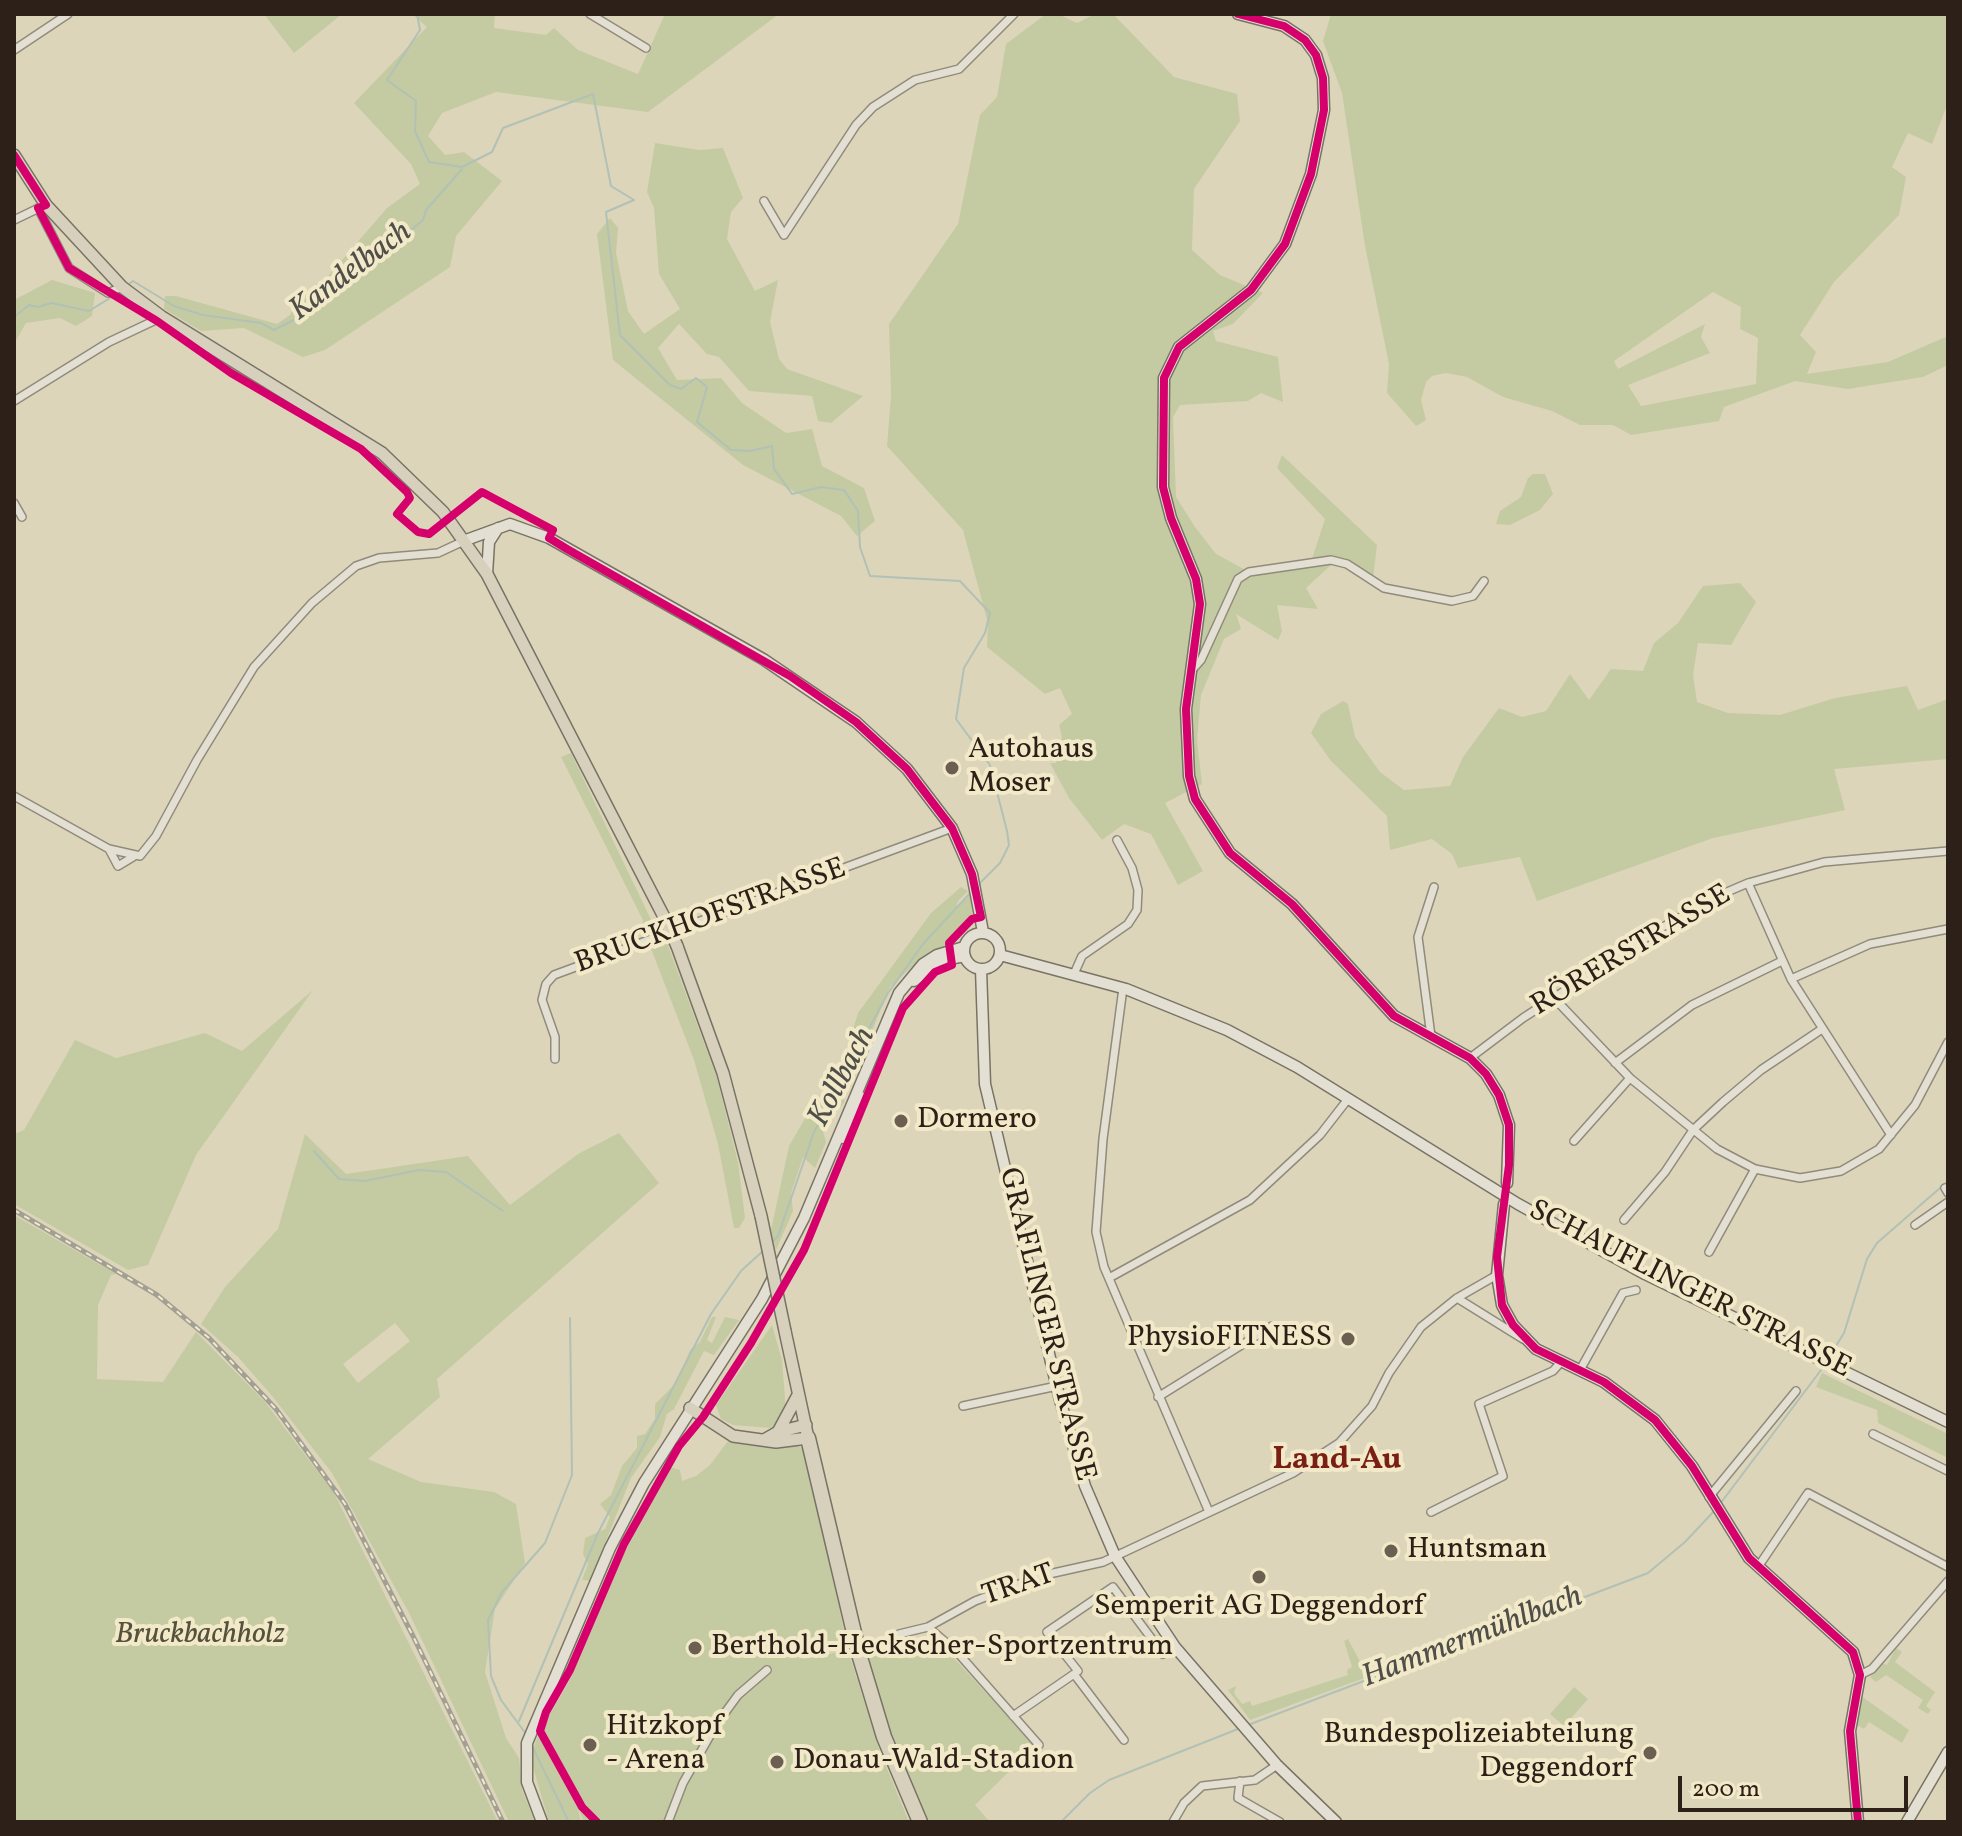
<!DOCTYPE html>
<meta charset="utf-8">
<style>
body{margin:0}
#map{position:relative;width:1962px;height:1836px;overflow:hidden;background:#dcd5ba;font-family:Vollkorn,serif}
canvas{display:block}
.frame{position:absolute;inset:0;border:16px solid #2d2019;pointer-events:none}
.scale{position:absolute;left:1678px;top:1776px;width:230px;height:36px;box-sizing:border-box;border:4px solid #2d2019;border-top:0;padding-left:10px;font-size:24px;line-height:28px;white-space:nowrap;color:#2d2019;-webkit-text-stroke:6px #f2e9c8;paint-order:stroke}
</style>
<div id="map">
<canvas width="1962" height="1836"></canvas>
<div class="frame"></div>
<div class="scale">200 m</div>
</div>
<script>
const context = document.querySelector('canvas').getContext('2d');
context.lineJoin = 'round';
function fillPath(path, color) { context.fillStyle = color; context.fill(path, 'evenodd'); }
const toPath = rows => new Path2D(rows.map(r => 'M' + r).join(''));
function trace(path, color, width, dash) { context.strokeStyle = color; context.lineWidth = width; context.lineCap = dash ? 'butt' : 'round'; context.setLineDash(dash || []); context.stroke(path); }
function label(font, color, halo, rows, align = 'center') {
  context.font = font + ' Vollkorn,serif'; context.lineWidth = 8; context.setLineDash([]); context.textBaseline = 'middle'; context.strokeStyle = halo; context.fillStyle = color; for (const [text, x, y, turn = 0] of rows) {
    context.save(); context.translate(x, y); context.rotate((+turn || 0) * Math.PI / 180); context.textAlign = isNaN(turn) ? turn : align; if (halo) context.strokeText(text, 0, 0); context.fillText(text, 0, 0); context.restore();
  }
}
const green = toPath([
 [264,14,342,14,294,53],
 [412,14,495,14,494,28,546,35,554,28,578,50,638,74,665,14,779,14,648,112,496,92,442,113,428,136,445,155,464,152,502,181,456,236,450,267,325,350,303,357,244,328,201,331,164,309,165,296,176,296,277,324,290,315,300,297,330,274,387,208,420,184,411,164,354,103,427,27],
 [1046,14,1058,14,1077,23,1095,14,1113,14,1174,77,1237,94,1240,121,1194,189,1192,250,1220,275,1263,293,1233,324,1213,331,1216,341,1278,357,1283,402,1261,393,1248,401,1180,405,1173,417,1176,497,1195,527,1216,554,1249,572,1310,565,1325,519,1277,468,1282,455,1377,545,1373,579,1344,565,1332,564,1306,588,1318,609,1277,605,1282,631,1278,640,1236,614,1241,629,1224,639,1201,695,1197,740,1202,784,1165,803,1203,871,1178,885,1151,834,1124,824,1102,840,1069,798,1050,763,1056,763,1062,737,1059,725,1072,714,1060,688,1045,694,987,647,988,623,963,530,887,446,891,396,889,324,958,224,980,115,997,97,1006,44],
 [1331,14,1948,14,1948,103,1932,144,1908,133,1892,167,1906,177,1899,215,1834,282,1800,335,1816,352,1807,374,1888,362,1948,336,1948,365,1923,377,1848,389,1795,381,1724,407,1719,421,1631,435,1613,425,1580,425,1552,411,1503,397,1467,377,1446,373,1432,376,1426,382,1421,400,1426,420,1416,426,1387,393,1389,364,1365,246,1342,93,1323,41],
 [1713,292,1741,307,1740,329,1758,338,1756,384,1641,406,1628,385,1710,353,1701,337,1705,324,1618,369,1614,361],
 [655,143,699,150,723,148,743,198,731,212,727,239,755,291,778,280,770,322,779,359,787,369,863,396,831,423,818,421,812,396,749,391,719,357,707,354,679,324,658,348,677,380,721,378,742,403,786,433,812,429,822,466,864,488,875,521,857,536,841,516,743,465,613,360,597,234,610,218,618,228,616,253,628,311,644,334,680,309,659,274,654,208,647,192],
 [52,280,95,293,92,316,76,326,60,318,26,323,14,344,14,300],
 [1533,474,1545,474,1553,494,1540,510,1510,525,1496,524,1500,511,1521,497,1528,478],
 [1740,583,1756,602,1731,645,1698,643,1693,675,1697,702,1728,713,1780,715,1835,698,1907,686,1918,710,1948,699,1948,759,1834,769,1845,810,1713,838,1537,901,1520,857,1458,868,1452,854,1432,839,1390,850,1387,816,1331,761,1311,733,1321,714,1343,701,1348,704,1355,737,1380,772,1404,790,1450,786,1463,757,1499,708,1522,717,1546,711,1570,674,1589,700,1611,669,1643,671,1654,643,1678,623,1703,586],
 [571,753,655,928,642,937,643,920,561,757],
 [961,887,968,891,958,901,956,908,970,895,972,914,947,946,925,955,890,987,856,1070,846,1079,844,1103,822,1128,826,1142,815,1168,803,1157,791,1193,793,1211,776,1250,771,1230,789,1146,817,1098,833,1080,834,1068,843,1062,858,1013,931,913],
 [666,940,717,1078,738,1162,745,1218,739,1228,734,1228,718,1144,694,1060,650,946],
 [313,990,196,1155,148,1265,128,1270,14,1204,14,1134,24,1130,75,1040,116,1058,205,1033,242,1051],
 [619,1133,659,1183,437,1379,440,1397,368,1459,421,1482,494,1492,516,1504,525,1563,495,1609,485,1672,506,1738,519,1758,522,1790,535,1822,509,1822,409,1613,332,1473,273,1397,238,1357,201,1324,225,1287,278,1229,305,1134,346,1174,468,1156,510,1205,578,1154],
 [395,1323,410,1341,358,1383,343,1364],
 [14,1215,116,1274,111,1275,98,1305,97,1379,163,1382,196,1332,265,1402,334,1493,498,1822,14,1822],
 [712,1317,716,1317,707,1340,712,1343,725,1317,739,1320,714,1355,704,1351,674,1409,667,1414,660,1437,631,1478,590,1581,582,1580,588,1564,583,1554,585,1538,605,1529,610,1517,600,1504,611,1495,622,1466,637,1448,637,1436,645,1434,655,1419,655,1404,676,1383,690,1350,700,1342],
 [772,1325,782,1360,786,1412,783,1420,771,1428,733,1425,721,1419,716,1405],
 [1822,1373,1948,1434,1948,1458,1878,1423,1877,1410,1816,1387],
 [728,1441,746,1444,792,1443,804,1449,846,1639,807,1648,803,1659,848,1650,879,1749,909,1822,584,1822,578,1808,581,1822,549,1822,530,1757,538,1736,557,1766,540,1731,569,1681,584,1635,667,1466,680,1470,682,1481,696,1476,710,1465],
 [1488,1627,1492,1631,1250,1720,1228,1690,1236,1686,1234,1693,1242,1704,1250,1701,1252,1706,1348,1675,1347,1670,1352,1667,1344,1641,1348,1639,1365,1671],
 [928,1640,952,1656,1035,1746,975,1805,990,1822,928,1822,894,1748,863,1648,903,1642,907,1649],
 [1896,1648,1902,1652,1895,1662,1935,1692,1926,1706,1931,1710,1928,1714,1918,1708,1923,1700,1886,1675,1876,1682,1870,1677,1882,1663,1887,1665],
 [1574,1687,1588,1699,1564,1726,1550,1714],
 [1861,1696,1909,1730,1902,1743,1869,1722,1864,1729,1857,1725]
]);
const stream = toPath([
 [417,14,420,30,387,80,416,101,415,131,429,162,462,167,492,152,503,128,593,94,611,186,634,200,606,212,620,335,670,385,681,389,696,378,707,387,697,422,731,450,750,451,772,446,774,469,792,494,821,487,844,490,858,511,860,547,870,576,960,581,990,613,985,633,964,668,956,719,990,765,1007,831,1009,845,1000,863,979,884],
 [129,284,133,281,174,306,203,315,261,323,274,330,309,312,365,271,386,244,405,235,423,220,426,210,462,169],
 [14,317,29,305,38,307,51,303,89,311,110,298],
 [314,1151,339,1179,365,1181,419,1170,446,1172,503,1211],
 [771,1243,778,1236,814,1132,888,993,923,944,972,891],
 [1831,1354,1844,1333,1867,1259,1877,1243,1948,1181],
 [1720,1504,1821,1370],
 [519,1721,598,1533,711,1314,741,1271,764,1250],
 [1248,1725,1648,1573,1685,1542,1716,1509],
 [526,1734,501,1700,491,1676,488,1620,502,1592,545,1543,572,1475,570,1318],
 [532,1746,569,1822],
 [1061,1822,1090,1793,1109,1780,1238,1729]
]);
const street = toPath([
 [590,14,646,48],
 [14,50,68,14],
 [764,201,784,235,856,125,873,107,915,80,959,69,1014,14],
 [38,208,69,268,108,293,122,287],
 [14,220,41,207],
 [14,401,109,342,162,317],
 [14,503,22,517],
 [1193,669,1201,660,1238,579,1249,572,1331,560,1347,564,1384,588,1452,601,1473,596,1484,581],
 [14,796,109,849,140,856,156,836,197,760,254,667,312,603,356,566,379,558,438,553,466,540],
 [109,849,118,866,133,857],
 [1748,883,1791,979,1891,1135],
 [1074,974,1082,956,1128,924,1137,910,1138,890,1132,868,1117,840],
 [1791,979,1870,944,1948,929],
 [1123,988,1103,1139,1096,1232,1104,1267,1209,1512],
 [1554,998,1630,1078,1717,1149,1755,1169,1800,1178,1841,1171,1879,1149,1915,1105,1948,1042],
 [1431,1036,1418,937,1434,887],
 [1470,1058,1523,1018,1661,928,1720,895,1748,883,1824,862,1948,851],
 [555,1059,555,1037,542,1000,546,984,554,975,952,828],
 [1615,1063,1692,1005,1782,961],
 [1574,1141,1630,1078],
 [1945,1188,1948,1193],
 [1624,1220,1665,1172,1693,1130,1723,1102,1761,1070,1822,1029],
 [1915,1225,1948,1202],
 [1709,1252,1755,1169],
 [1109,1278,1250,1200,1320,1135,1348,1099],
 [1457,1298,1523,1339],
 [1580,1370,1623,1293,1636,1290],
 [1158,1397,1272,1326],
 [963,1406,1057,1386],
 [1873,1434,1948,1471],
 [1709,1497,1796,1391],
 [1431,1512,1503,1476,1479,1404,1553,1371,1561,1362],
 [1758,1567,1808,1493,1948,1567],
 [928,1627,958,1653,1039,1745],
 [899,1634,928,1627,975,1601,1040,1576,1103,1562,1293,1473,1339,1443,1372,1406,1389,1373,1421,1327,1457,1298,1497,1275],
 [1078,1671,1047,1632,1113,1587,1163,1654,1175,1647],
 [1860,1675,1872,1669,1948,1581],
 [1013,1716,1074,1674,1124,1740],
 [1240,1781,1238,1798,1280,1822],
 [668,1822,683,1783,716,1725,738,1695,767,1670],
 [1173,1822,1184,1803,1202,1786,1255,1780,1277,1765]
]);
const secondary = toPath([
 [1238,14,1284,26,1305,40,1316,55,1323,78,1324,110,1311,174,1285,244,1251,290,1179,347,1164,378,1163,487,1171,518,1196,579,1200,604,1186,709,1189,776,1195,799,1230,853,1292,904,1394,1016,1470,1058,1486,1074,1499,1095,1509,1125,1507,1183],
 [466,540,510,524,549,538,763,659,856,722,907,769,952,828,972,874,983,932],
 [487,574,489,542,498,528],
 '964 951a18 18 0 1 1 36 0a18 18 0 1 1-36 0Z',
 [1000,955,1126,989,1227,1030,1297,1067,1518,1204,1645,1274,1948,1422],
 [981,969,985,1084,1060,1400,1085,1486,1115,1556,1175,1647,1277,1765,1336,1822],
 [914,981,938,961,965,956],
 [843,1138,861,1097],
 [1504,1204,1497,1275,1502,1305,1513,1325,1536,1349,1604,1382,1655,1420,1692,1466,1749,1558,1853,1652,1860,1675,1850,1731,1858,1822],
 [542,1822,527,1782,527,1743,610,1548,644,1483,762,1299,804,1218,899,993,923,964,937,955,964,947],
 [1907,1822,1948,1752]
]);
const primary = toPath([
 [14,155,46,205,122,287,162,317,382,453,443,512,487,574,663,915],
 [677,946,723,1073,761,1216],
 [690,1408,733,1436,776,1442,808,1438,785,1331],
 [778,1432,798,1395],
 [764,1440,778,1432,806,1425]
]);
const highway = toPath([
 [808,1438,859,1654,884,1737,920,1822]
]);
const rail = toPath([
 [14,1210,157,1295,209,1338,276,1409,345,1504,413,1636,503,1822]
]);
const primaryBridge = toPath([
 [663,915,677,946],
 [761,1216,785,1331]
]);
const cycleway = toPath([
 [1238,14,1284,26,1305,40,1316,55,1323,78,1324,110,1311,174,1285,244,1251,290,1179,347,1164,378,1163,487,1171,518,1196,579,1200,604,1186,709,1189,776,1195,799,1230,853,1292,904,1394,1016,1470,1058,1486,1074,1499,1095,1509,1125,1509,1165,1497,1257,1502,1305,1513,1325,1536,1349,1604,1382,1655,1420,1692,1466,1749,1558,1853,1652,1860,1675,1850,1731,1858,1822],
 [14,155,46,205,38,208,69,268,157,321,231,373,361,449,407,492,410,498,397,514,418,532,429,534,482,492,553,530,549,538,567,549,790,676,856,722,907,769,952,828,972,874,981,917,972,919,949,943,952,965,935,972,903,1008,804,1250,751,1343,703,1417,679,1446,624,1544,570,1670,546,1712,540,1731,582,1807,597,1822]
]);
const markers = [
 [952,768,8,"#6a5f51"],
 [901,1121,8,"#6a5f51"],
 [1348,1339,8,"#6a5f51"],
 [1391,1551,8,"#6a5f51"],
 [1259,1577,8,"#6a5f51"],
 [695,1648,8,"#6a5f51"],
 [590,1745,8,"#6a5f51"],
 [1650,1753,8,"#6a5f51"],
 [777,1762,8,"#6a5f51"]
];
const poiNames = [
 ["Autohaus",968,751],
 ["Moser",968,785],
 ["Dormero",917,1121],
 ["PhysioFITNESS",1332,1339,"right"],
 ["Huntsman",1407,1551],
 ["Semperit AG Deggendorf",1259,1608,"center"],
 ["Berthold-Heckscher-Sportzentrum",711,1648],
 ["Hitzkopf",606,1728],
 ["- Arena",606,1762],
 ["Bundespolizeiabteilung",1634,1736,"right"],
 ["Deggendorf",1634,1770,"right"],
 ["Donau-Wald-Stadion",793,1762]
];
const streetNames = [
 ["BRUCKHOFSTRASSE",711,918,-20],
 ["RÖRERSTRASSE",1632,952,-31],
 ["SCHAUFLINGER STRASSE",1689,1291,27],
 ["GRAFLINGER STRASSE",1045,1325,76],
 ["TRAT",1019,1587,-19]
];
const parkNames = [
 ["Bruckbachholz",200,1636]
];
const waterNames = [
 ["Kandelbach",352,273,-37],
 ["Kollbach",844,1078,-62],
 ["Hammermühlbach",1473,1639,-21]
];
const neighbourhoodNames = [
 ["Land-Au",1337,1462]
];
fillPath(green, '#c4cba2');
trace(stream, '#b1c1b6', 2);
trace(street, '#908b7b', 10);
trace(secondary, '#787365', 13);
trace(primary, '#787365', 14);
trace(highway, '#787365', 17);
trace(street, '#e3dfd2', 7);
trace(secondary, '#e3dfd2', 10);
trace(primary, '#d7d0bd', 11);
trace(highway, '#d7d0bd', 14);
trace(rail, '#a29f94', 5);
trace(rail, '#f2e9c8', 2, [6]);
trace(primaryBridge, '#787365', 14, []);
trace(primaryBridge, '#d7d0bd', 11);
trace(cycleway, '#d6006c', 8);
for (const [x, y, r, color] of markers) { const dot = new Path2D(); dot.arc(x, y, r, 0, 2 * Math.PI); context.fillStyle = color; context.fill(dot); trace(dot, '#f2e9c8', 3); }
label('30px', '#2d2019', '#f2e9c8', poiNames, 'left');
label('30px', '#2d2019', '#f2e9c8', streetNames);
label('italic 30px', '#55513c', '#f2e9c8', parkNames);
label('italic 32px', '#4f4e48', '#f2e9c8', waterNames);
label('bold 32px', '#7a1f14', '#f2e9c8', neighbourhoodNames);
</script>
